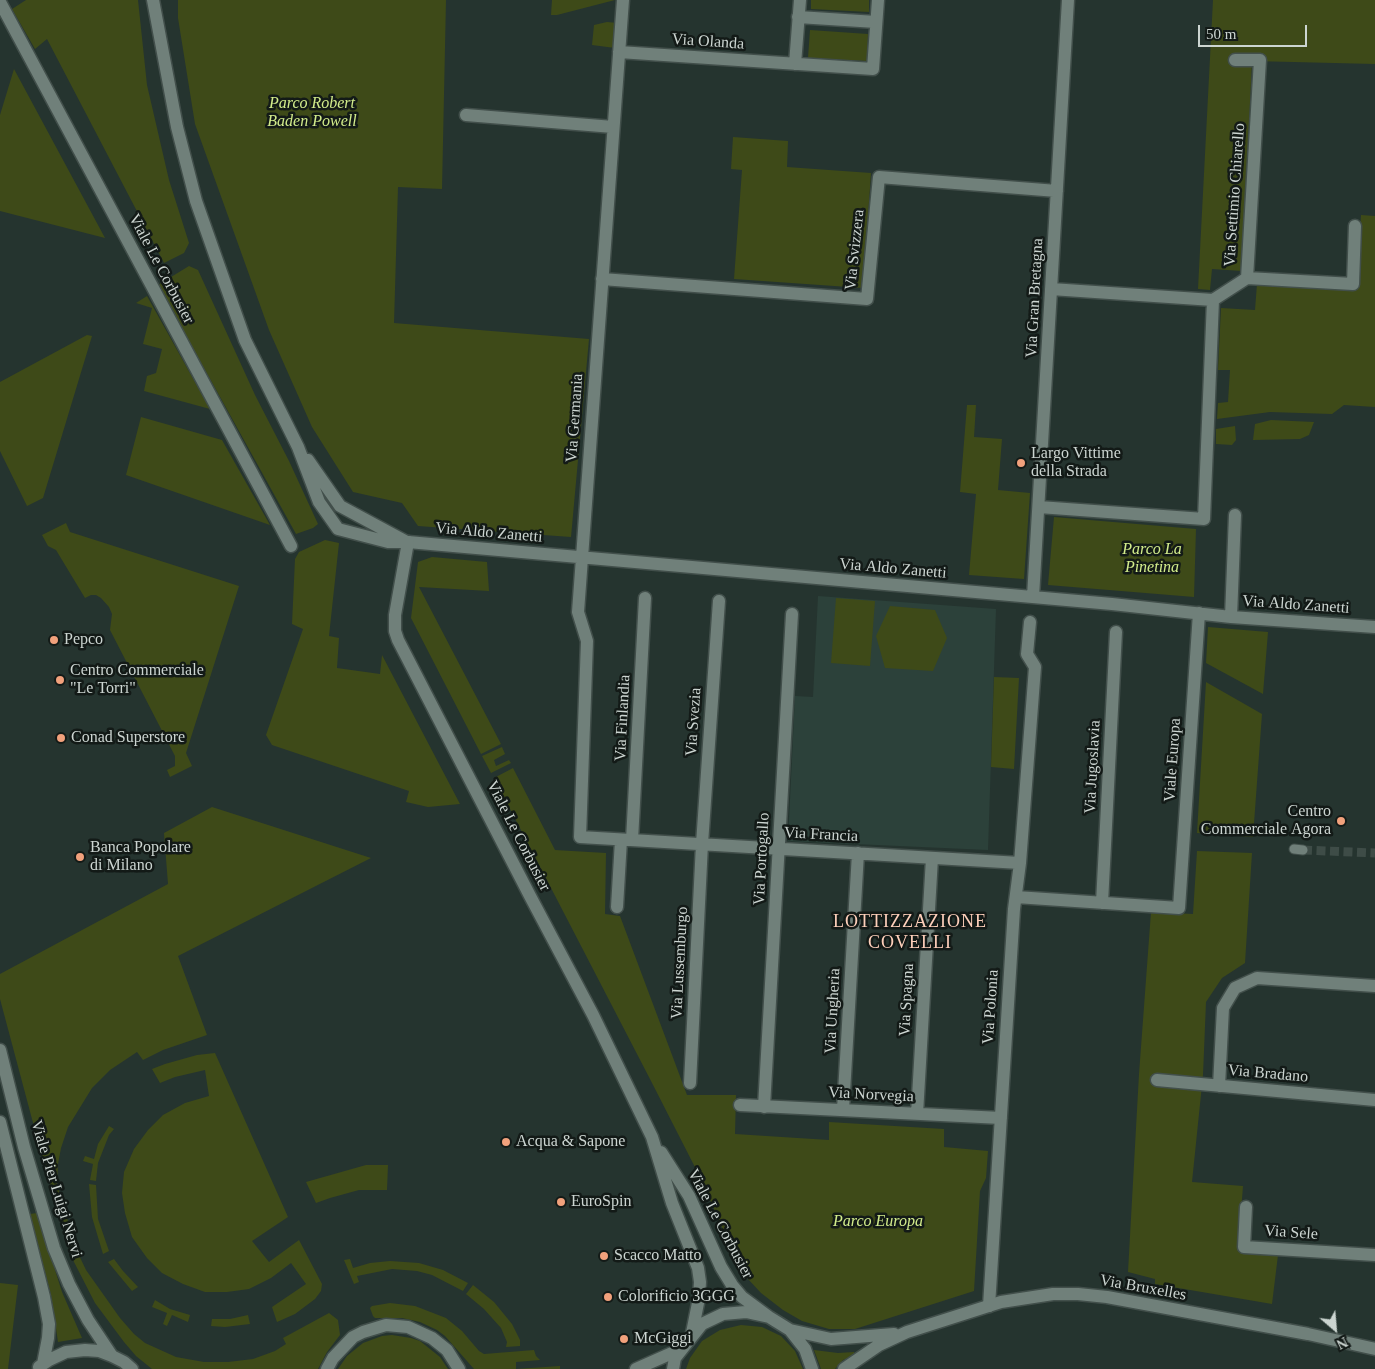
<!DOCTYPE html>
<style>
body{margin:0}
#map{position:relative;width:1375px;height:1369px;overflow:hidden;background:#25342f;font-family:"Times New Roman",serif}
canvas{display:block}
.north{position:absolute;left:1310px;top:1304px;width:50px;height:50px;-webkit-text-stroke:4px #131a17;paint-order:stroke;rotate:153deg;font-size:14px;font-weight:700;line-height:20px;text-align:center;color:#ccd5d1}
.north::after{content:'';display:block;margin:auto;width:18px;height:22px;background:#ccd5d1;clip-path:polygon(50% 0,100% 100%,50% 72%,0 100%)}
.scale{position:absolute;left:1198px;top:25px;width:109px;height:22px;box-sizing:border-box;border:2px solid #ccd5d1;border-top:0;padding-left:6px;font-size:15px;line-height:18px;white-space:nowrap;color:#ccd5d1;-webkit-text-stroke:4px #131a17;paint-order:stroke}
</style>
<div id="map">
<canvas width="1375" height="1369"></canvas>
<div class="north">N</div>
<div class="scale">50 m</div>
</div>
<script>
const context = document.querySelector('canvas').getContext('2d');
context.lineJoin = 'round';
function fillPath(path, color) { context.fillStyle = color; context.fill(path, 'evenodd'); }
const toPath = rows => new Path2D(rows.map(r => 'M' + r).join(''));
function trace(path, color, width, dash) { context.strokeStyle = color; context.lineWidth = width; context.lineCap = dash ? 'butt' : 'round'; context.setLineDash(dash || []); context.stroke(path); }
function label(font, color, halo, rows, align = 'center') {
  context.font = font + ' "Times New Roman",serif'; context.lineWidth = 5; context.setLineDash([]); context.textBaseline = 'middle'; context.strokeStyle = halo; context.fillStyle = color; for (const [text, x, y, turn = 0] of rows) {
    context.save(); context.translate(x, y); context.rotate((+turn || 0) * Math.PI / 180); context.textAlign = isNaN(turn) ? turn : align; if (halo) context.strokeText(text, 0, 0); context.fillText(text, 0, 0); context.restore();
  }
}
const built = toPath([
 [818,596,996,609,988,850,788,841,795,696,813,697]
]);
const green = toPath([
 [26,0,138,0,147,85,169,180,189,243,184,253,164,263,47,39,35,49,12,9],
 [178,0,446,0,442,189,398,187,394,323,589,339,571,537,418,526,402,503,353,492,312,427,269,330,195,124,178,18],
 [552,0,615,0,557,15,551,15],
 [811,0,869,0,869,12,811,9],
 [1213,0,1375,0,1375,64,1252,61,1242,271,1212,269,1210,290,1198,289],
 [607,22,618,23,615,48,592,45,594,25],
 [810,30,868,34,867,61,808,58],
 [14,69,105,238,0,211,0,115],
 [733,137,788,141,787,167,871,173,863,288,734,279,742,170,731,169],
 [1361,215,1375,216,1375,407,1344,405,1332,414,1270,412,1217,419,1218,403,1228,402,1230,370,1218,370,1221,308,1255,310,1257,284,1356,289],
 [189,266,198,270,255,395,289,461,318,524,313,528,296,534,158,285],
 [147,296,210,409,144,391,147,376,156,373,162,349,143,344,152,308,136,303],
 [87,335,92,336,43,498,27,506,0,451,0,382],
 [967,405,976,405,974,437,1002,439,998,490,1030,493,1024,579,969,575,976,494,960,492],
 [141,417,222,440,270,525,126,475],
 [1271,420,1314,422,1309,435,1300,439,1253,440,1255,424],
 [1235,426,1236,440,1232,445,1216,444,1216,429],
 [1054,517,1196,529,1194,597,1048,585],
 [66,523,70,532,239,586,186,753,192,766,170,777,167,770,175,766,175,756,110,630,112,614,109,607,101,598,96,595,91,595,85,598,56,550,48,546,42,535],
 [325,540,339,543,329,636,339,638,337,668,380,674,382,655,460,804,428,807,406,802,409,791,272,745,266,735,303,629,292,624,295,559,299,552],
 [432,557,487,562,489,591,419,587,501,744,481,754,411,618,418,562],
 [836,598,875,601,870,666,831,663],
 [890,606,935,610,947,638,933,671,885,668,876,636],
 [1208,627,1268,632,1263,694,1206,663],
 [994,677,1019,678,1014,769,991,767],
 [1206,682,1262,714,1253,837,1197,833],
 [502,747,505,754,494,760,496,766,509,760,511,763,491,773,482,756],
 [513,768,555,850,606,853,605,914,620,916,687,1095,736,1095,735,1134,829,1140,829,1122,944,1129,944,1147,988,1151,986,1178,980,1191,974,1291,855,1329,829,1329,802,1321,783,1310,761,1293,748,1279,737,1262,701,1179,651,1081,494,778],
 [212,807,371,858,178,956,207,1035,163,1050,143,1060,137,1052,110,1070,92,1088,68,1127,61,1148,58,1164,57,1184,76,1249,86,1270,120,1318,134,1334,145,1343,176,1357,204,1362,228,1362,253,1359,275,1351,286,1344,283,1338,329,1313,338,1320,340,1335,327,1352,318,1369,152,1369,136,1356,124,1342,95,1303,74,1262,44,1164,0,999,0,974,168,884,164,833],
 [1197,851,1252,853,1245,963,1222,978,1206,1002,1203,1075,1192,1182,1243,1186,1238,1251,1278,1255,1272,1304,1155,1284,1155,1279,1128,1272,1139,1074,1151,912,1193,914],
 [215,1053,288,1217,252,1241,269,1262,299,1240,322,1284,321,1291,315,1299,295,1314,277,1322,272,1307,306,1284,291,1263,271,1278,249,1289,227,1292,205,1292,183,1284,162,1273,147,1258,132,1237,125,1213,122,1193,124,1172,134,1149,148,1130,163,1115,185,1103,209,1096,205,1070,175,1077,160,1083,152,1069,165,1064,197,1055],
 [109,1126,114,1129,109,1135,98,1163,96,1181,90,1180,93,1164,83,1161,85,1156,94,1159,98,1144],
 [366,1165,388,1165,387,1190,359,1190,330,1198,316,1203,306,1182],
 [89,1184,96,1185,98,1219,109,1251,103,1254,92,1217],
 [37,1213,62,1292,82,1338,58,1342,51,1295,30,1214],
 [114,1259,123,1271,138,1287,132,1291,108,1262],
 [350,1259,353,1268,370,1263,390,1261,419,1263,443,1270,468,1283,463,1291,432,1275,417,1271,392,1269,357,1276,359,1282,354,1284,344,1260],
 [0,1283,18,1285,8,1369,0,1369],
 [473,1285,494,1302,512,1324,520,1340,520,1346,506,1347,507,1342,501,1328,484,1309,466,1294],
 [155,1300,170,1309,190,1315,188,1322,172,1315,167,1326,163,1324,167,1313,152,1307],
 [390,1303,415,1306,446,1318,462,1331,479,1351,484,1354,534,1350,536,1356,540,1360,516,1362,516,1369,560,1366,560,1369,474,1369,445,1336,437,1330,420,1322,402,1318,375,1318,373,1316,370,1308,372,1306],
 [248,1315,250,1324,225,1327,211,1326,212,1319,230,1319],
 [741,1325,762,1327,781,1336,795,1351,803,1369,686,1369,690,1358,702,1341,720,1330],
 [392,1335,411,1338,420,1341,440,1357,448,1369,338,1369,347,1356,363,1343,382,1336],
 [814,1350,838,1353,854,1352,855,1355,843,1360,835,1369,821,1369]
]);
const pedestrianTunnel = toPath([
 [1303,850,1375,853]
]);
const pedestrian = toPath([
 [1294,849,1303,850]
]);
const minor = toPath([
 [623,0,578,612,587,641,580,837,1020,863],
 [0,2,291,546],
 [798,17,876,22],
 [619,52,873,69,878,0],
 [795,64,800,0],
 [466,115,613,127],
 [1247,278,1353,284,1355,226],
 [602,279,867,299,879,177,1057,191],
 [1051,289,1213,300],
 [1039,507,1204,519,1213,300,1247,278,1260,60,1235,60],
 [408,542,1112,604,1231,617,1375,627],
 [1033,597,1068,0],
 [1231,617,1235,515],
 [632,840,645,598],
 [1016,897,1179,908,1199,613],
 [1102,903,1116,632],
 [617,907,621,840],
 [1157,1080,1375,1100],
 [690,1083,702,844,719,601],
 [1219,1086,1223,1008,1235,988,1257,978,1375,986],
 [740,1105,1001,1118],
 [764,1107,792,614],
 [843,1110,858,853],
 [917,1114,932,858],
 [1246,1207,1244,1247,1375,1255],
 [989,1306,1014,909,1020,863,1035,667,1027,654,1030,622],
 [327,1369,333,1358,353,1337,363,1332,386,1325,408,1327,432,1338,447,1350,459,1369]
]);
const tertiary = toPath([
 [153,0,177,127,196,201,245,340,298,447,319,502,338,529,388,542,408,542],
 [308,460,340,506,405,541],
 [408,542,395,615,395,631,398,640,530,896,593,1015,652,1137,672,1203,698,1268,700,1282,699,1298,691,1338],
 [0,1050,24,1147,54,1248,69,1284,88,1320,112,1356],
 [0,1122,44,1297,49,1324,48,1338,43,1364],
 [661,1152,689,1196,721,1267,732,1285,742,1297,769,1317],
 [790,1330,831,1339,894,1334],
 [39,1367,49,1360,66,1352,85,1350,99,1351,112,1356,124,1362,132,1369],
 [636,1369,681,1349],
 [673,1369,675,1358,702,1324,723,1314,746,1312,769,1317,790,1330,805,1349,812,1369],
 [844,1369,879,1345,907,1332,1001,1302,1053,1294,1078,1294,1107,1297,1308,1334,1375,1349]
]);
const markers = [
 [1021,463,5,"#f1a17c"],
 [54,640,5,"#f1a17c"],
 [60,680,5,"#f1a17c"],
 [61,738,5,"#f1a17c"],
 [1341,821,5,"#f1a17c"],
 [80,857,5,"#f1a17c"],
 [506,1142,5,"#f1a17c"],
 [561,1202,5,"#f1a17c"],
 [604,1256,5,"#f1a17c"],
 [608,1297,5,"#f1a17c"],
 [624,1339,5,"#f1a17c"]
];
const streetNames = [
 ["Via Olanda",708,42,4],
 ["Via Settimio Chiarello",1235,195,-86],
 ["Via Svizzera",855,250,-84],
 ["Viale Le Corbusier",161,269,62],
 ["Via Gran Bretagna",1035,298,-87],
 ["Via Germania",575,418,-86],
 ["Via Aldo Zanetti",489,533,5],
 ["Via Aldo Zanetti",893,569,5],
 ["Via Aldo Zanetti",1296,605,4],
 ["Via Finlandia",623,718,-87],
 ["Via Svezia",694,722,-86],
 ["Viale Europa",1173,760,-86],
 ["Via Jugoslavia",1093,767,-87],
 ["Via Francia",821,835,3],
 ["Viale Le Corbusier",518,836,63],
 ["Via Portogallo",762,859,-87],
 ["Via Lussemburgo",680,963,-87],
 ["Via Spagna",907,1000,-87],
 ["Via Polonia",991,1007,-86],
 ["Via Ungheria",833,1011,-87],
 ["Via Bradano",1268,1074,5],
 ["Via Norvegia",871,1095,3],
 ["Viale Pier Luigi Nervi",56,1189,73],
 ["Viale Le Corbusier",720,1224,62],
 ["Via Sele",1291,1233,4],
 ["Via Bruxelles",1143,1288,10]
];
const parkNames = [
 ["Parco Robert",312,104],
 ["Baden Powell",312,122],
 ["Parco La",1152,550],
 ["Pinetina",1152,568],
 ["Parco Europa",878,1222]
];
const poiNames = [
 ["Largo Vittime",1031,454],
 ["della Strada",1031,472],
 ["Pepco",64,640],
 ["Centro Commerciale",70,671],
 ["\"Le Torri\"",70,689],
 ["Conad Superstore",71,738],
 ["Centro",1331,812,"right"],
 ["Commerciale Agora",1331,830,"right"],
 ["Banca Popolare",90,848],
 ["di Milano",90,866],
 ["Acqua & Sapone",516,1142],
 ["EuroSpin",571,1202],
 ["Scacco Matto",614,1256],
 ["Colorificio 3GGG",618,1297],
 ["McGiggi",634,1339]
];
const neighbourhoodNames = [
 ["LOTTIZZAZIONE",910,922],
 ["COVELLI",910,943]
];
fillPath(built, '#2c413a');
fillPath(green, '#3e4a18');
trace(pedestrianTunnel, '#3e4c47', 9, [9, 4.5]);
trace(pedestrian, '#424f4b', 11);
trace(minor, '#424f4b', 15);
trace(tertiary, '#424f4b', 15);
trace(pedestrian, '#70807a', 9);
trace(minor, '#70807a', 12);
trace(tertiary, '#70807a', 12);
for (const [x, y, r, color] of markers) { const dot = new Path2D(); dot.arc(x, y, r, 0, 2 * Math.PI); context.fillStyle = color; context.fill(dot); trace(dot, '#131a17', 2); }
label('16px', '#ccd5d1', '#131a17', streetNames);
label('italic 16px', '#d2ec8b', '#131a17', parkNames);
label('16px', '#ccd5d1', '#131a17', poiNames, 'left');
context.letterSpacing = '1px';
label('18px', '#fed0bb', '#131a17', neighbourhoodNames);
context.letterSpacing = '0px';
</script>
